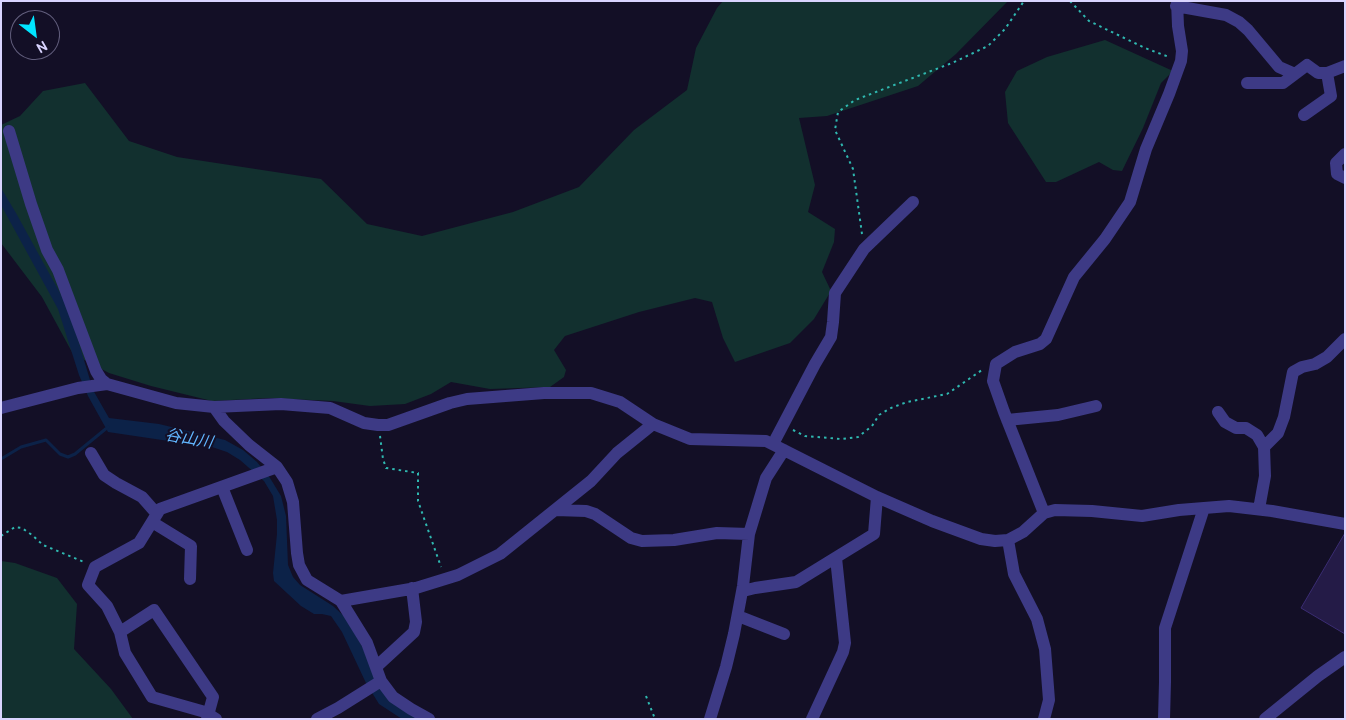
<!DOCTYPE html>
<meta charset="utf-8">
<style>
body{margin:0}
#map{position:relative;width:1346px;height:720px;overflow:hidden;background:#130f26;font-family:Cabin,sans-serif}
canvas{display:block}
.frame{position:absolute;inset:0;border:2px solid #d9d4ff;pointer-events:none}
.north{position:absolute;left:10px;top:10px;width:50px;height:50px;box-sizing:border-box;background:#130f26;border:1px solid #625e7d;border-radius:50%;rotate:150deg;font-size:14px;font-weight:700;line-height:20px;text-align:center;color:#d9d4ff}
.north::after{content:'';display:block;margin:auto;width:18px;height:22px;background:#00e5ff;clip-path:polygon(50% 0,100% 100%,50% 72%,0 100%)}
</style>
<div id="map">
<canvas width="1346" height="720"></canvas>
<div class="frame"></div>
<div class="north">N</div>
</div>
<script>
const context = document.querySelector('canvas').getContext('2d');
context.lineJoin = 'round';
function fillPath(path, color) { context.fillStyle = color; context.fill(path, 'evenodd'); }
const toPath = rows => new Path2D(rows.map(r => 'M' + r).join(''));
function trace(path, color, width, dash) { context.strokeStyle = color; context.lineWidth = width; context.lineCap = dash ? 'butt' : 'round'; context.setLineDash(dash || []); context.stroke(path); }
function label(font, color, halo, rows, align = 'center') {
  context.font = font + ' Cabin,"Noto Sans JP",sans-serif'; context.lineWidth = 4; context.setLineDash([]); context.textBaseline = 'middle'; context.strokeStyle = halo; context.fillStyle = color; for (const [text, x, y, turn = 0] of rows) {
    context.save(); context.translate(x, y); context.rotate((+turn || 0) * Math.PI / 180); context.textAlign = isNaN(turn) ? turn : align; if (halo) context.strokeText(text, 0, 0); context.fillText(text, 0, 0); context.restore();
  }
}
const green = toPath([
 [723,1,1008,1,956,54,918,86,827,116,799,118,815,185,808,212,835,229,834,242,822,272,831,291,814,319,790,343,735,362,723,338,712,302,695,298,639,312,565,336,554,350,566,370,564,377,550,387,490,389,451,382,431,394,405,404,370,406,333,401,269,398,212,401,151,386,109,373,73,354,42,297,1,243,1,125,20,116,43,91,85,83,129,141,177,157,321,179,367,224,422,236,513,212,579,187,634,130,687,90,696,48,717,8],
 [1105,40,1173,71,1161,83,1143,128,1122,171,1113,170,1099,162,1056,182,1046,182,1008,123,1005,92,1017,71,1047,57],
 [1,561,15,563,57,578,77,604,74,649,111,689,133,719,1,719]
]);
const water = toPath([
 [1,188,16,213,66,304,75,330,93,390,109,418,159,424,225,440,243,450,257,462,270,478,281,496,286,516,288,565,293,577,300,585,333,606,346,618,363,648,374,675,422,719,402,719,379,704,366,683,342,632,331,616,322,614,314,614,301,606,274,581,273,573,277,534,277,520,273,496,264,481,240,460,227,452,206,445,189,444,108,432,88,396,79,375,58,309,1,205]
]);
const stream = toPath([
 [1,459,21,447,46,440,60,454,68,457,75,454,108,427]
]);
const building = toPath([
 [1345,533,1345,634,1301,608,1345,533]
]);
const path = toPath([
 [1070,1,1089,21,1145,48,1169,57],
 [862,234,853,169,835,130,838,112,855,100,952,63,988,46,1005,29,1024,1],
 [793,430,805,436,841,439,858,437,872,426,879,415,891,408,907,402,947,394,982,370],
 [380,436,383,459,386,468,418,473,418,501,441,567],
 [1,536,15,527,22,528,32,535,43,545,84,562],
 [646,696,655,719]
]);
const minor = toPath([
 [1176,6,1226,15,1239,22,1248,30,1279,67,1295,74,1307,65,1318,73,1327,73],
 [1247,83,1283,83,1295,74],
 [1304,115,1331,96,1327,73,1345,66],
 [9,131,31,204,47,250,58,270,96,371,101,379,107,384,176,403,214,407,281,404,330,408,364,423,378,425,388,425,450,403,467,399,544,393,591,393,620,402,653,424,690,439,766,441,877,497,932,521,981,539,995,541,1008,540,1023,532,1044,513,1055,510,1092,511,1142,516,1179,510,1229,506,1272,511,1345,524],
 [1345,154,1336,163,1337,174,1345,178],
 [214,407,224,421,249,445,277,467,287,482,293,502,297,553,299,565,307,580,341,601,367,643,381,681,393,697,411,709,429,719],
 [1,408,78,388,107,384],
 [1218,412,1225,422,1236,428,1246,428,1257,435,1264,447],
 [1007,420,1058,415,1096,406],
 [773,444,815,364,831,337,833,322,835,293,864,249,913,202],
 [91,453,104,475,116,483,142,497,157,514],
 [222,487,247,550],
 [1259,509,1265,476,1264,447,1278,433,1284,417,1293,372,1302,367,1315,364,1327,357,1345,339],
 [556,510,586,511,595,514,631,538,642,541,674,540,717,533,749,534],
 [1044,513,1004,412,993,381,996,364,1015,352,1040,344,1046,339,1074,277,1105,239,1130,202,1146,149,1169,94,1181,61,1182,51,1178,26,1177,1],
 [152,522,191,546,190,579],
 [1008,540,1014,574,1037,619,1045,649,1049,700,1044,719],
 [743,591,755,588,796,582,874,534,877,497],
 [341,601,416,588,458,575,500,554,591,481,617,453,653,424],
 [738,616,784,634],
 [120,632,154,610,213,697,207,719],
 [376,667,414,632,416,622,412,588],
 [216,719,205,712,152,697,125,653,120,632,107,606,88,585,95,567,139,543,160,509,277,467],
 [317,719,338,708,381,681],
 [710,719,726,667,734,634,743,586,749,534,766,478,784,450],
 [812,719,843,652,845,643,836,558],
 [1164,719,1165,682,1165,628,1204,508],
 [1265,719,1318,676,1345,657]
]);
const waterNames = [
 ["谷山川",189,439,10]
];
fillPath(green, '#12302f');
fillPath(water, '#0c2248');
trace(stream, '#0c2248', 3);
fillPath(building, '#241b47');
trace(building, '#3b2d73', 1);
trace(path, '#2fb8b0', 2, [2.5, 4]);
trace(minor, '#3d3a85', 12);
label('italic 16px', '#62b6ff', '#130f26', waterNames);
</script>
